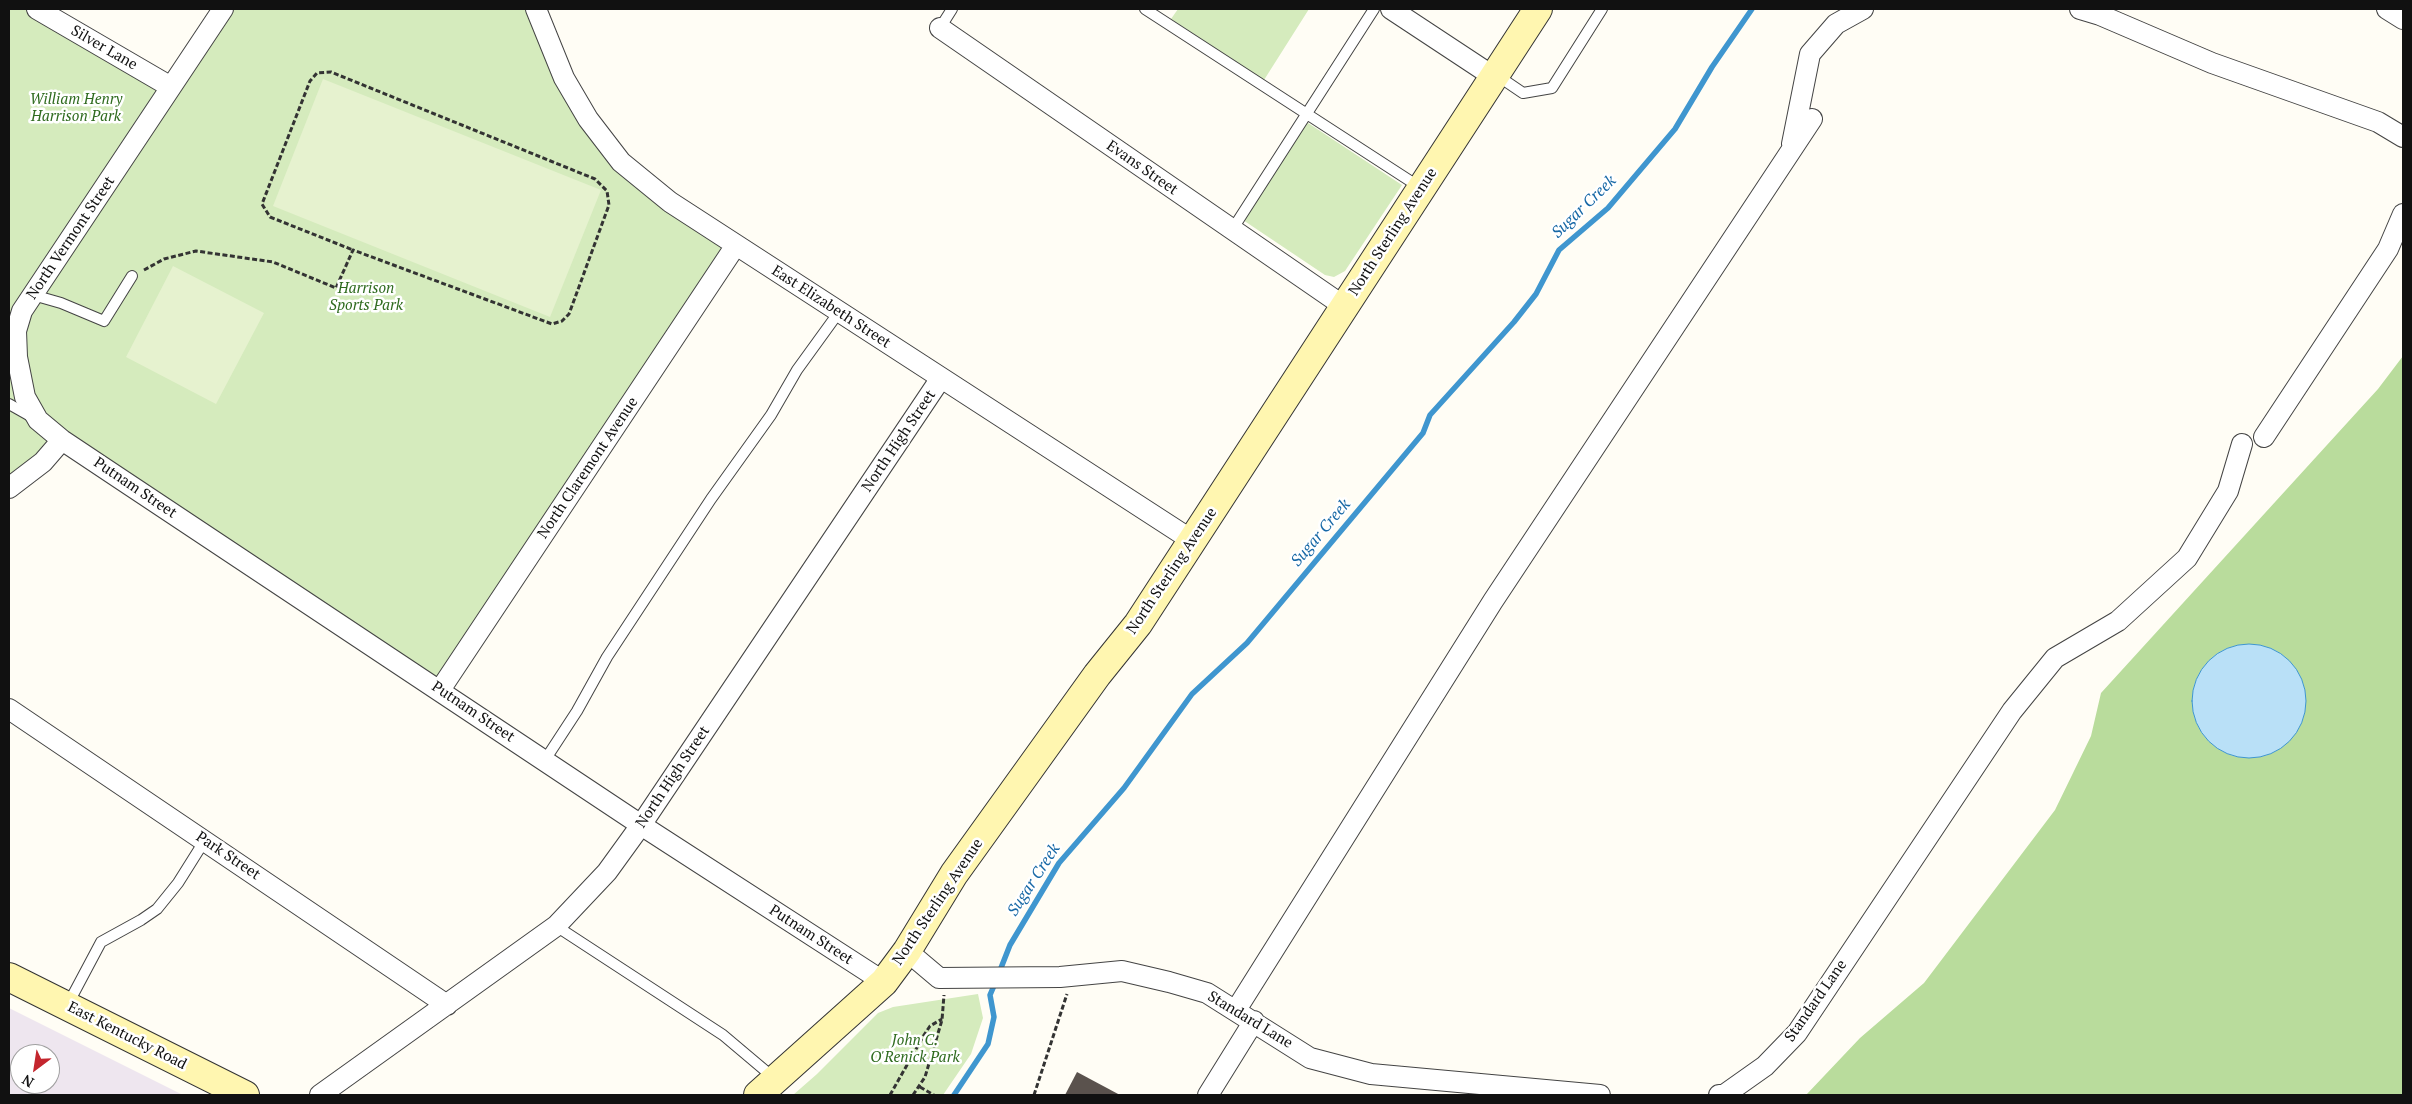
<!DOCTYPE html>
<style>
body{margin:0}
#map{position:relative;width:2412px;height:1104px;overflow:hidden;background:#fffdf5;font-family:"PT Serif",serif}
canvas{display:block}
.frame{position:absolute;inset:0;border:10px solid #111;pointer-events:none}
.north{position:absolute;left:10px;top:1044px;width:50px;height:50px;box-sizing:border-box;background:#fff;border:1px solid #a0a0a0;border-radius:50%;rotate:211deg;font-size:14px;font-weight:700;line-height:20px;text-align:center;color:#111}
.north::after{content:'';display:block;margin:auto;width:18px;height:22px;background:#c4262e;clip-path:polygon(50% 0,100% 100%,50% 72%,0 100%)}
</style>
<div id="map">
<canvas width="2412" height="1104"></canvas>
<div class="frame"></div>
<div class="north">N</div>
</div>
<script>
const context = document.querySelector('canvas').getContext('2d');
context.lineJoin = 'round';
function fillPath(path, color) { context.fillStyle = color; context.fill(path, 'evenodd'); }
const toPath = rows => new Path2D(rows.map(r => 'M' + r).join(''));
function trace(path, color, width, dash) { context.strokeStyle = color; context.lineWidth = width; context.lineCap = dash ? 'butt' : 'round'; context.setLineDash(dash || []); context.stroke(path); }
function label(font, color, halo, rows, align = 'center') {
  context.font = font + ' "PT Serif",serif'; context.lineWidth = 5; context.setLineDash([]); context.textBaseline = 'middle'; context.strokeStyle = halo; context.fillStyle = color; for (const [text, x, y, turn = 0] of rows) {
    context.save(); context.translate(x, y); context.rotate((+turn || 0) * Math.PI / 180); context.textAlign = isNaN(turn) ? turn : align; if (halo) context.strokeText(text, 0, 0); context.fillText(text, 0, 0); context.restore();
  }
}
const industrial = toPath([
 [9,1008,183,1095,9,1095],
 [20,1054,50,1054,50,1084,20,1084]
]);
const green = toPath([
 [9,9,37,9,171,87,223,9,536,9,621,162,736,245,440,690,63,440,9,488],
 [1178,9,1309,9,1264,80,1171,19],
 [1305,121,1402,185,1345,271,1334,277,1325,275,1240,218],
 [978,994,983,1018,971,1054,943,1095,793,1095,817,1074,878,1013,893,1007]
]);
const forest = toPath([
 [2403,356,2403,1095,1806,1095,1860,1038,1924,983,2055,810,2091,736,2101,693,2378,389]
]);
const pitch = toPath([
 [323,79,601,190,550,317,273,206],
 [173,266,264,313,216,404,126,357]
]);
const water = toPath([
 '2192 701a57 57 0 1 1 114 0a57 57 0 1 1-114 0Z'
]);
const stream = toPath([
 [999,973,1010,945,1059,863,1124,788,1192,694,1247,643,1423,433,1430,415,1514,322,1536,294,1559,250,1608,208,1675,129,1712,67,1752,9],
 [954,1095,988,1044,994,1017,990,995,996,981]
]);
const building = toPath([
 [1077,1072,1120,1095,1065,1095]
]);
const path = toPath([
 [144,270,164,259,196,251,273,262,336,288,353,250,552,324,562,321,569,314,609,205,607,191,595,179,331,72,317,73,310,81,262,204,270,217,353,250],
 [920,1087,934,1095],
 [890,1095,924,1035,930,1026,942,1019],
 [913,1095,925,1077,942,1020,944,995],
 [1034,1095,1067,994]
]);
const lane = toPath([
 [1145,9,1421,188],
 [940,28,952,9],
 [1495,74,1523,93,1552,88,1602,9],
 [1232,230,1374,9],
 [33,295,61,303,104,321,132,276],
 [9,404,32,417],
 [545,760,577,711,607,657,711,499,771,415,797,370,839,312],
 [556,926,723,1035,774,1078],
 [67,1006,101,942,141,920,157,909,178,883,205,840]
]);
const street = toPath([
 [37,9,171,87],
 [223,9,22,311,16,331,17,357,25,397,38,420,62,440,116,476,641,825,884,982],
 [536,9,564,78,588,119,621,162,670,202,1193,541],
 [1391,9,1494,77],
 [2080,9,2100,15,2212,63,2378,122,2403,137],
 [2387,9,2403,19],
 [940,28,1345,307],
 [1792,144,1810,54,1836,24,1863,9],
 [2264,437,2388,249,2403,214],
 [9,488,43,462,62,440],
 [440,690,736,245],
 [9,709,447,1005],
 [907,951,939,978,1060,977,1122,971,1169,982,1207,993,1310,1058,1371,1074,1600,1095],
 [1236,1010,1493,601,1812,119],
 [320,1095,556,926,607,872,641,825,941,378],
 [1208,1095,1254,1021],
 [1719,1095,1724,1095,1765,1066,1797,1033,2012,711,2055,658,2118,621,2187,558,2228,491,2242,444]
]);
const secondary = toPath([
 [9,977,245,1095],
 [758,1095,884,982,907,951,954,874,1097,675,1138,624,1538,9]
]);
const streetNames = [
 ["Silver Lane",104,48,30],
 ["Evans Street",1142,168,35],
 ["North Sterling Avenue",1393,232,-57],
 ["North Vermont Street",71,238,-56],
 ["East Elizabeth Street",831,307,33],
 ["North High Street",899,441,-56],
 ["North Claremont Avenue",588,468,-56],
 ["Putnam Street",135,488,34],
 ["North Sterling Avenue",1172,571,-56],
 ["Putnam Street",473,712,34],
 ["North High Street",673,777,-56],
 ["Park Street",228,856,34],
 ["North Sterling Avenue",938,902,-56],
 ["Putnam Street",811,935,33],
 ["Standard Lane",1816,1001,-55],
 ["Standard Lane",1250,1020,31],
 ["East Kentucky Road",127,1036,27]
];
const parkNames = [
 ["William Henry",76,100],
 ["Harrison Park",76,117],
 ["Harrison",366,289],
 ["Sports Park",366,306],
 ["John C.",915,1041],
 ["O'Renick Park",915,1058]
];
const waterNames = [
 ["Sugar Creek",1584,207,-44],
 ["Sugar Creek",1321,533,-50],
 ["Sugar Creek",1034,880,-57]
];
fillPath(industrial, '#eee6ef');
fillPath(green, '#d5ebbd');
fillPath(forest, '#b9dc9c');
fillPath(pitch, '#e6f2cf');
fillPath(water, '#b9e0f7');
trace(water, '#3f96cf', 1);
trace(stream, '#3f96cf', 5.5);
fillPath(building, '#5a524d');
trace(lane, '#444', 12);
trace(street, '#444', 22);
trace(secondary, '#333', 30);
trace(path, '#333', 3, [5, 2.5]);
trace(lane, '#fff', 10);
trace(street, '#fff', 20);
trace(secondary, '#fff6b0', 28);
label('15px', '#111', '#fff', streetNames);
label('italic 15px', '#2f6b1f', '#fff', parkNames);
label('italic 16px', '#1768a6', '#fff', waterNames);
</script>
